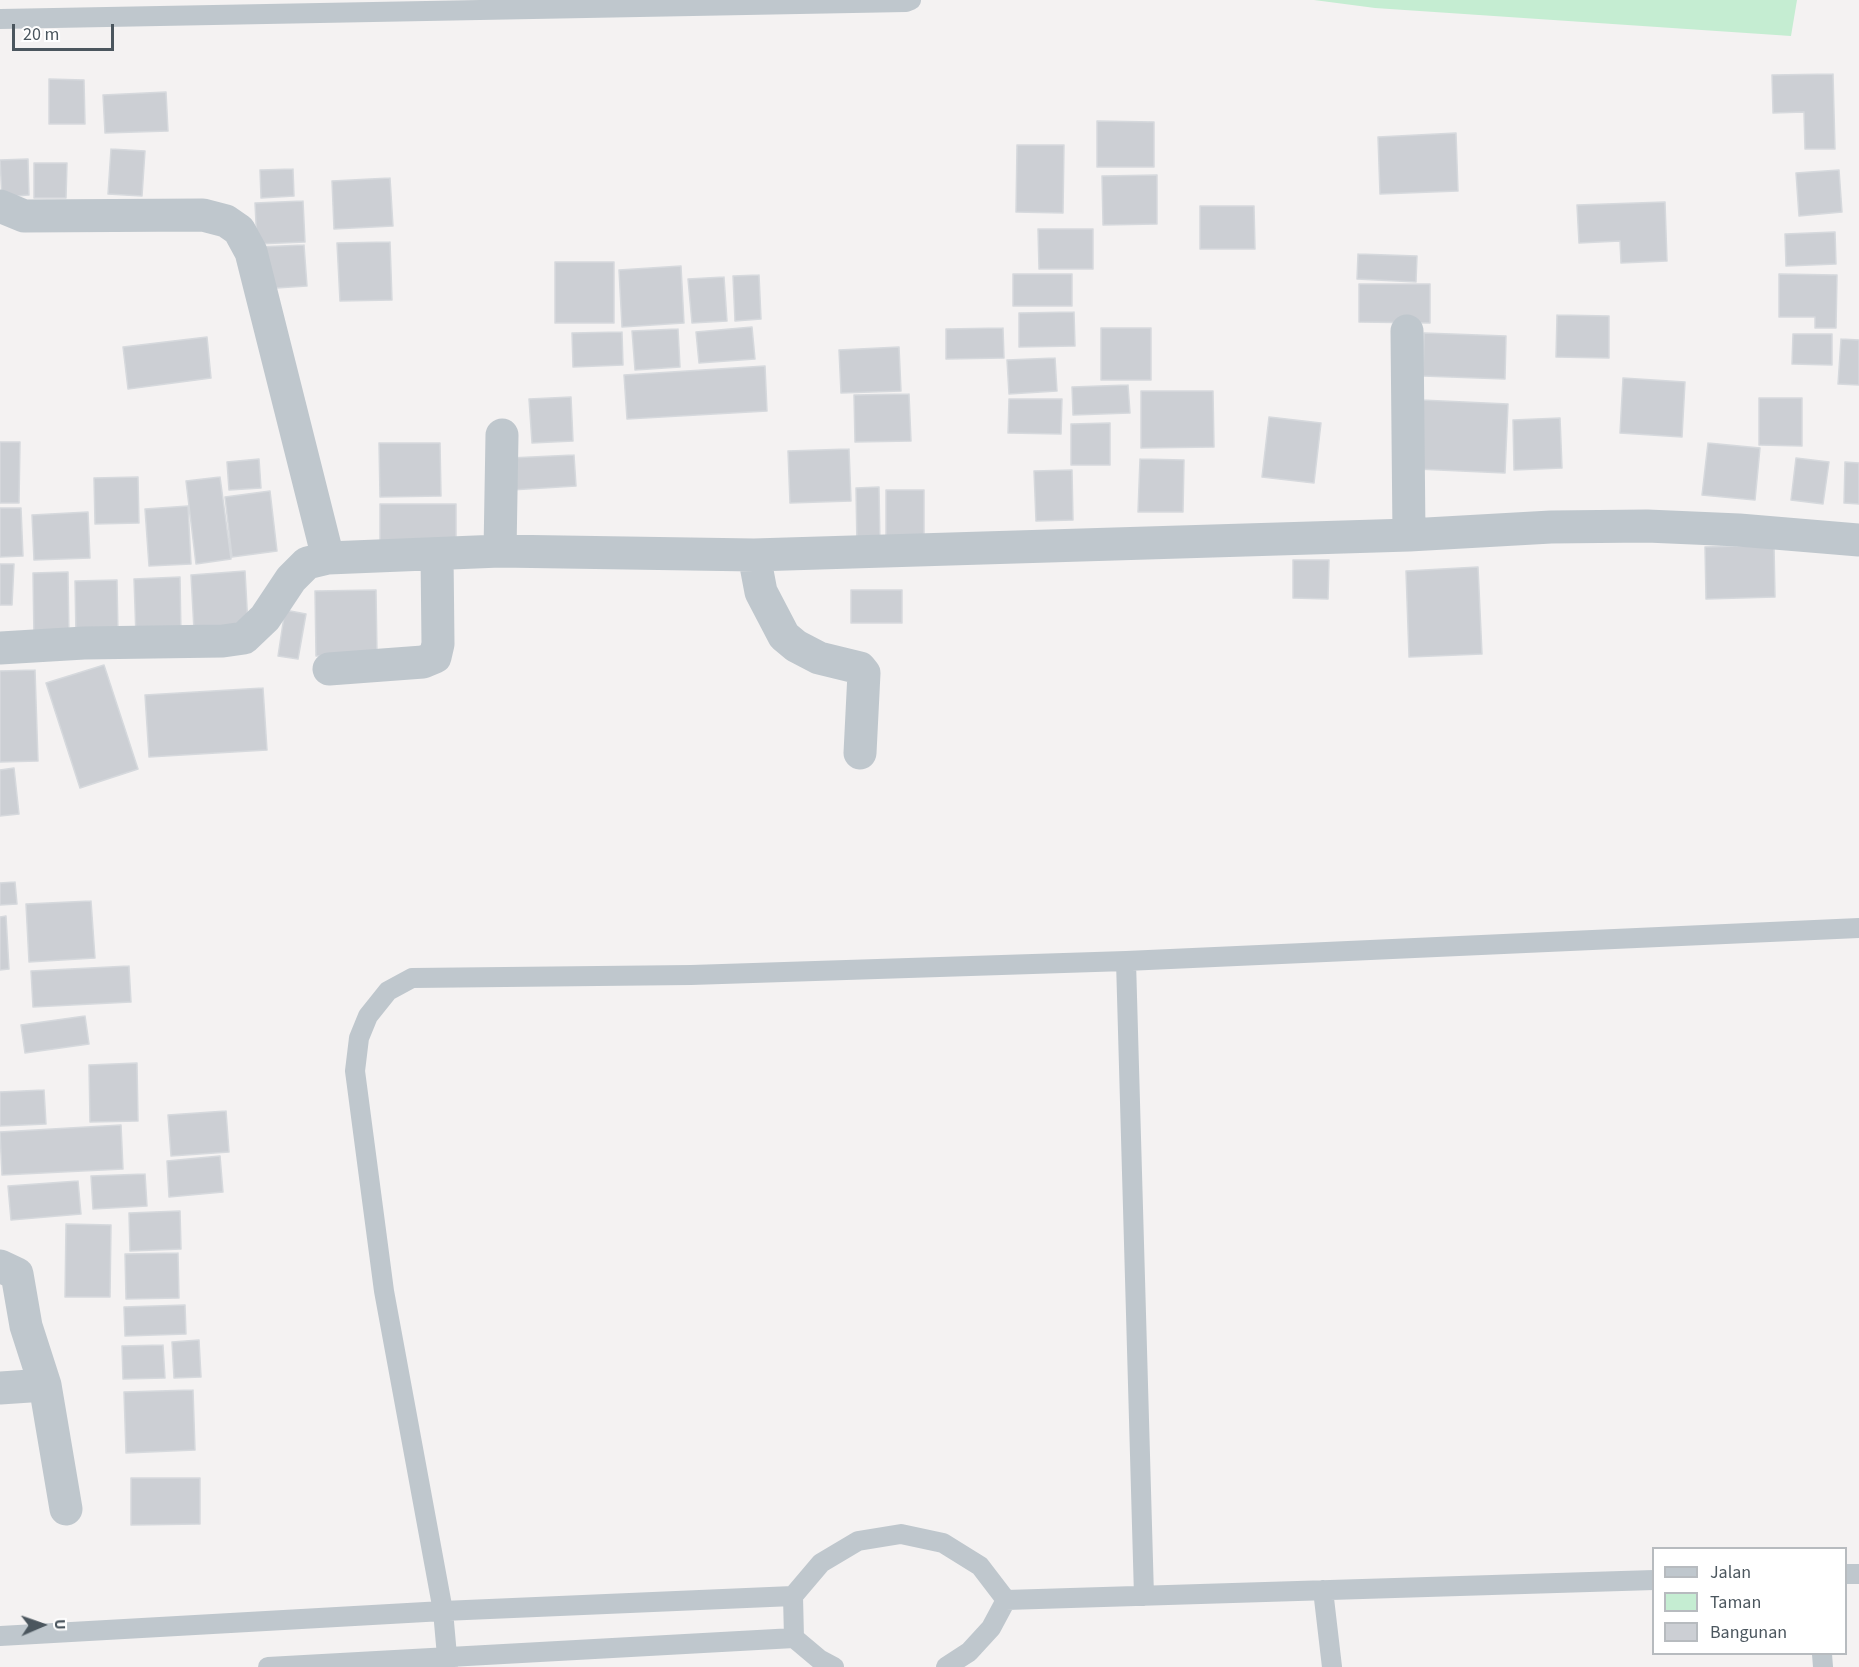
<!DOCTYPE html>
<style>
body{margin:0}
#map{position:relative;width:1859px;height:1667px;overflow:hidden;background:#f4f2f2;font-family:"Source Sans 3",sans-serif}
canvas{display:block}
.legend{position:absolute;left:1652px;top:1547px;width:195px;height:108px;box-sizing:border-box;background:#fff;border:2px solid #b7bbbf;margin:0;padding:8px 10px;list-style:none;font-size:18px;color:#4b565e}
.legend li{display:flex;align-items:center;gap:12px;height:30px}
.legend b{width:30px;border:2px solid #b7bbbf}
.north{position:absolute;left:12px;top:1595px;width:60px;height:60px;-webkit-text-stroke:4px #fff;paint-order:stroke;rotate:88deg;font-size:16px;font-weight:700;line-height:24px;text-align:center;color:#4b565e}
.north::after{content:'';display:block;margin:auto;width:21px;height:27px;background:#4b565e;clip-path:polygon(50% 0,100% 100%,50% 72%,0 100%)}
.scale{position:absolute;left:12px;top:24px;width:102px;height:27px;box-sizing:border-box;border:3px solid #4b565e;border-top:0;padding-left:8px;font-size:18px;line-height:21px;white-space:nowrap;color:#4b565e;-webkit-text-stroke:4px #fff;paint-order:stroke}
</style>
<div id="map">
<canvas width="1859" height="1667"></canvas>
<ul class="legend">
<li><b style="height:8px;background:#bfc7cd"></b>Jalan</li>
<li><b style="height:16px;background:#c5edd2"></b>Taman</li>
<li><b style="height:16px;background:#cccfd4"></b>Bangunan</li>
</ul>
<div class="north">U</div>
<div class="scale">20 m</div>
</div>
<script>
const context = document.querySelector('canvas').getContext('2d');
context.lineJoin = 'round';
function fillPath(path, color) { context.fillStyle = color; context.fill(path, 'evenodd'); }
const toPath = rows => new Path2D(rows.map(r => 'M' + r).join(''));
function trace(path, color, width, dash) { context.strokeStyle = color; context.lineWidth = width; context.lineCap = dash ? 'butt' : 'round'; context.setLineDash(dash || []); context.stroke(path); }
const green = toPath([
 [1314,0,1797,0,1791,36,1375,8]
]);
const building = toPath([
 [1833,74,1835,149,1805,149,1804,112,1773,113,1772,75,1833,74],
 [49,79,84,80,85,124,49,124,49,79],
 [166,92,168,131,105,133,103,95,166,92],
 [1097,121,1154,122,1154,167,1097,167,1097,121],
 [1456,133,1458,191,1380,194,1378,137,1456,133],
 [1017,145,1064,145,1063,213,1016,212,1017,145],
 [111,149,145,151,142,196,108,194,111,149],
 [28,159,29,195,2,197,0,160,28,159],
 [34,163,67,163,66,198,34,198,34,163],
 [293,169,294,196,261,198,260,170,293,169],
 [1839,170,1842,212,1799,216,1796,173,1839,170],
 [1157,175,1157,224,1103,225,1102,176,1157,175],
 [390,178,393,226,334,229,332,181,390,178],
 [303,201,305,242,257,244,255,203,303,201],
 [1665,202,1667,261,1621,263,1620,241,1579,243,1577,205,1665,202],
 [1200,206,1254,206,1255,249,1200,249,1200,206],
 [1038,229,1093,229,1093,269,1039,269,1038,229],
 [1835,232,1836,264,1786,266,1785,234,1835,232],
 [390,242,392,300,340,301,337,243,390,242],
 [304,245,307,286,261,289,258,247,304,245],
 [1358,254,1417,256,1416,282,1357,279,1358,254],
 [555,262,614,262,614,323,555,323,555,262],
 [681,266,684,323,622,327,619,270,681,266],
 [1013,274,1072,274,1072,306,1013,306,1013,274],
 [1779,274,1837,275,1836,328,1815,328,1815,317,1779,317,1779,274],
 [759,275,761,319,735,321,733,276,759,275],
 [724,277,727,321,692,323,688,279,724,277],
 [1359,284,1430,284,1430,323,1359,322,1359,284],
 [1074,312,1075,346,1019,347,1019,313,1074,312],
 [1557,315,1609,316,1609,358,1556,357,1557,315],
 [752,327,755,359,699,363,696,332,752,327],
 [1003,328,1004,358,946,359,946,329,1003,328],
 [1101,328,1151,328,1151,380,1101,380,1101,328],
 [678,329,680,367,635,370,632,331,678,329],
 [622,332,623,365,573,367,572,333,622,332],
 [1424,333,1506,336,1505,379,1423,376,1424,333],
 [1793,334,1832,334,1832,365,1792,364,1793,334],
 [207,337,211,378,128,389,123,347,207,337],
 [1841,339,1859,340,1859,385,1838,384,1841,339],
 [899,347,901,391,841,393,839,350,899,347],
 [1055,358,1057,391,1009,394,1007,360,1055,358],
 [765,366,767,411,627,419,624,375,765,366],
 [1623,378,1685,382,1682,437,1620,433,1623,378],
 [1128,385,1130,413,1073,415,1072,387,1128,385],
 [1141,391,1213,391,1214,447,1141,448,1141,391],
 [909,394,911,441,855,442,854,395,909,394],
 [571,397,573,441,532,443,529,399,571,397],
 [1759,398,1802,398,1802,446,1759,445,1759,398],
 [1009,399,1062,399,1061,434,1008,433,1009,399],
 [1421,400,1508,404,1505,473,1417,469,1421,400],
 [1269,417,1321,423,1314,483,1262,477,1269,417],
 [1560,418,1562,468,1514,470,1513,420,1560,418],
 [1110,423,1110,465,1071,465,1071,424,1110,423],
 [0,442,20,442,19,503,0,503,0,442],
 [379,443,440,443,441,496,380,497,379,443],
 [1708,443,1760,448,1755,500,1702,495,1708,443],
 [849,449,851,501,790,503,788,451,849,449],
 [574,455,576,486,511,490,510,458,574,455],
 [1796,458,1829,462,1823,504,1791,500,1796,458],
 [259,459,261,488,229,490,227,462,259,459],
 [1140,459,1184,460,1183,512,1138,512,1140,459],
 [1845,462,1859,463,1859,504,1844,503,1845,462],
 [1072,470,1073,520,1036,521,1034,471,1072,470],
 [138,477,139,523,95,524,94,478,138,477],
 [220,477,231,559,196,564,186,481,220,477],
 [879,487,880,547,857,548,856,488,879,487],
 [886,490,924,490,924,542,886,542,886,490],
 [270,491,277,551,232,557,225,497,270,491],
 [380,504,456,504,456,550,380,550,380,504],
 [188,506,191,564,149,566,145,509,188,506],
 [0,508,21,508,23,556,0,557,0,508],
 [88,512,90,558,34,560,32,515,88,512],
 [1774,545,1775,597,1706,599,1705,547,1774,545],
 [1293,560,1329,560,1328,599,1293,598,1293,560],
 [0,564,14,564,12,605,0,605,0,564],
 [1478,567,1482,654,1409,657,1406,571,1478,567],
 [245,571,248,626,194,630,191,575,245,571],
 [68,572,69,638,34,639,33,573,68,572],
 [180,577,181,636,136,637,134,579,180,577],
 [117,580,118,636,76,637,75,581,117,580],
 [376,590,377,655,316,656,315,591,376,590],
 [851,590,902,590,902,623,851,623,851,590],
 [285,610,306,614,298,659,278,656,285,610],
 [104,665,138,769,80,788,46,683,104,665],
 [35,670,38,761,0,762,0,671,35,670],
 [263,688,267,750,149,757,145,695,263,688],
 [14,768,19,814,0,816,0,770,14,768],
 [15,882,17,904,0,905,0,883,15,882],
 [91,901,95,958,29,962,26,904,91,901],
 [6,916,9,969,0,970,0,917,6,916],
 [129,966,131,1002,33,1007,31,971,129,966],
 [85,1016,89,1044,25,1053,21,1025,85,1016],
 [137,1063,138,1121,90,1122,89,1065,137,1063],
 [44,1090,46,1124,0,1126,0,1092,44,1090],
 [226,1111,229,1152,171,1156,168,1115,226,1111],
 [121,1125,123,1169,2,1175,0,1132,121,1125],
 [220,1156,223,1192,169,1197,167,1161,220,1156],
 [145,1174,147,1206,93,1209,91,1176,145,1174],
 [78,1181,81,1214,11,1220,8,1186,78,1181],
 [180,1211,181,1249,130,1251,129,1213,180,1211],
 [66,1224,111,1225,110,1297,65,1297,66,1224],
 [178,1253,179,1298,126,1299,125,1254,178,1253],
 [185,1305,186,1334,125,1336,124,1307,185,1305],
 [199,1340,201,1377,174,1378,172,1342,199,1340],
 [163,1345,165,1378,123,1379,122,1346,163,1345],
 [193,1390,195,1450,126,1453,124,1392,193,1390],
 [131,1478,200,1478,200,1524,131,1525,131,1478]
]);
const service = toPath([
 [0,19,906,2,911,0],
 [1126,961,1144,1596],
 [1846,1574,1859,1574],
 [1323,1590,1332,1667],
 [1006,1600,1654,1580],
 [0,1636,443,1611,793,1596],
 [794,1638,793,1596,821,1563,858,1541,901,1534,943,1543,980,1566,1006,1600],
 [1822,1654,1823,1667],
 [268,1667,794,1638,819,1659,834,1667],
 [448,1667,443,1611,384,1291,355,1071,359,1038,368,1016,388,991,412,978,691,975,1126,961,1859,928],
 [946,1667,969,1652,991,1628,1006,1600]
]);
const minor = toPath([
 [0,206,24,216,203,215,226,221,239,230,251,252,328,558],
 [1407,331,1409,535],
 [500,551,502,435],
 [754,555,761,592,784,636,796,646,819,658,860,668,864,673,860,753],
 [0,648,84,643,223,641,244,638,265,618,291,579,307,563,328,558,500,551,754,555,1409,535,1551,527,1647,526,1739,530,1859,540],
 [329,669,423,662,435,657,438,644,437,554],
 [0,1266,17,1274,26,1326,45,1385,66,1509],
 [0,1388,45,1385]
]);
fillPath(green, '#c5edd2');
fillPath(building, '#cccfd4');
trace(building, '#d6d9dd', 1.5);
trace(service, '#bfc7cd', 20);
trace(minor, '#bfc7cd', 33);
</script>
